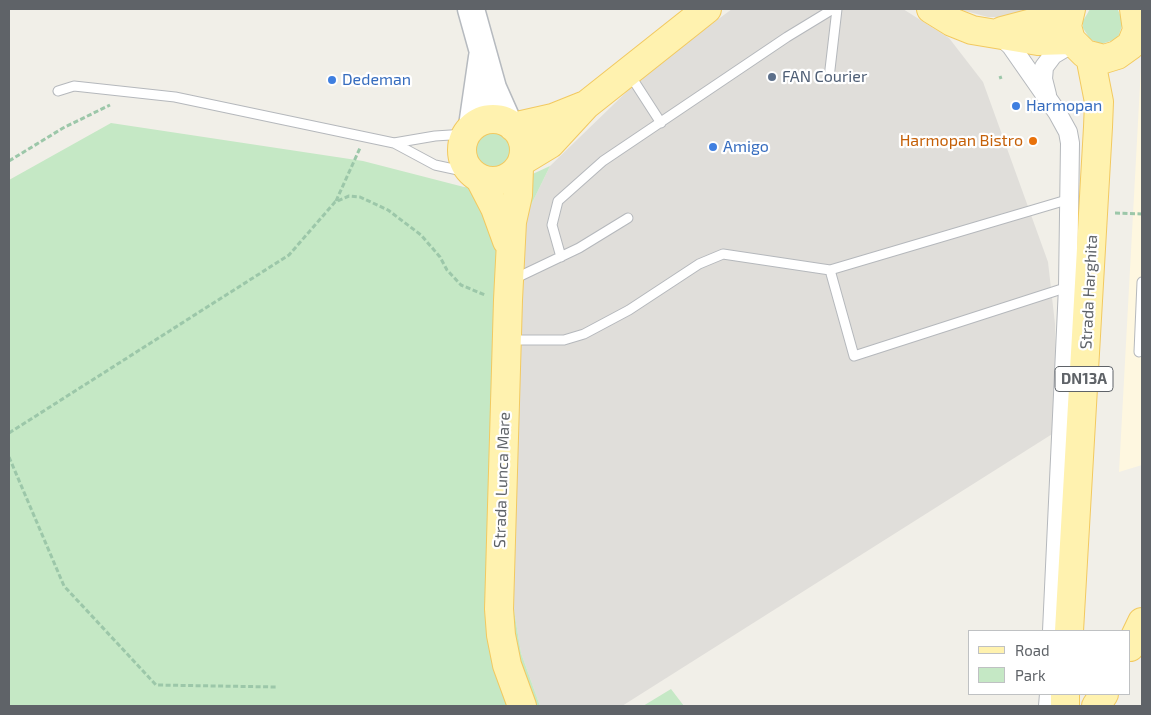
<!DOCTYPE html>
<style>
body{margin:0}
#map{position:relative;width:1151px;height:715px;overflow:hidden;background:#f1efe8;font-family:"Exo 2",sans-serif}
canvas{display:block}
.frame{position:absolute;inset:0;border:10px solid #5f6368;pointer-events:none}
.legend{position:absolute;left:968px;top:630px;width:162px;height:65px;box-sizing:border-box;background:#fff;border:1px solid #bfc1c3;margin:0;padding:6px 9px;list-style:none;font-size:15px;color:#5f6368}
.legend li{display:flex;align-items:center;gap:10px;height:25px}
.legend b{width:25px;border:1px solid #bfc1c3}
</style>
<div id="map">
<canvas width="1151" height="715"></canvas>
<div class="frame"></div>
<ul class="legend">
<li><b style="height:6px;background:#fff2af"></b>Road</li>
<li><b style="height:14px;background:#c5e8c5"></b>Park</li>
</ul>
</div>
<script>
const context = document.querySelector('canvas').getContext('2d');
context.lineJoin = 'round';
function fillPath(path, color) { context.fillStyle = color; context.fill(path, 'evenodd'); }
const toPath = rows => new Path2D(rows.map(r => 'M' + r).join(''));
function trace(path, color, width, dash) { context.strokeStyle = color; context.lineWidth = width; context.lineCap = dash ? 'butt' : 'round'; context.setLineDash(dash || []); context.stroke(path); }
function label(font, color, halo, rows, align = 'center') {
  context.font = font + ' "Exo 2",sans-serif'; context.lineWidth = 4.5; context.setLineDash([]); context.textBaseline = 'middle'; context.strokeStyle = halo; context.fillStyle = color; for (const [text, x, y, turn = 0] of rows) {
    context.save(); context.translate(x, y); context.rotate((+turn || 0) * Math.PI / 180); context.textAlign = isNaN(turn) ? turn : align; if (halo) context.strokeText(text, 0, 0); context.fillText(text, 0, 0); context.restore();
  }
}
const commercial = toPath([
 [1142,65,1142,465,1119,472,1141,67]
]);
const industrial = toPath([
 [732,9,903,9,949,38,983,82,1048,262,1055,324,1057,431,622,706,540,706,521,653,511,592,522,230,532,203,550,166,647,72]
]);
const education = toPath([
 [958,9,1037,9,1010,17,988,17]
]);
const green = toPath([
 [1090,9,1118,10,1123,22,1119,35,1114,40,1101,44,1090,39,1083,28,1083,21],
 [111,123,363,161,464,187,500,189,550,166,532,203,522,231,511,592,521,653,540,706,9,706,9,180],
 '470 151a22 22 0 1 1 44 0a22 22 0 1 1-44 0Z',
 [671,689,684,706,643,706]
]);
const path = toPath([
 [1000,76,1001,79],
 [9,161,63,128,110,105],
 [336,201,360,148],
 [1115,213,1142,214],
 [9,433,289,255,335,202,349,196,360,197,388,210,421,235,440,257,447,270,461,285,485,295],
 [9,457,64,586,156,685,276,687]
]);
const lane = toPath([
 [630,75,661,123],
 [829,78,837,9],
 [58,91,74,86,175,97,394,143,435,165,472,173],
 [394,143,435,136,466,134],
 [561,257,552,225,558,201,603,161,787,37,833,9],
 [514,279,579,248,628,218],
 [1068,287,854,356,830,270,1070,199],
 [509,340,564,340,584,334,629,310,699,264,723,254,830,270],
 [1139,352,1142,282]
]);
const street = toPath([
 [999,35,1011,46,1057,112,1068,132,1070,143,1068,287,1052,631],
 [1047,95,1043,79,1044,67,1053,55,1073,43],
 [1048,706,1049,694]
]);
const secondary = toPath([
 [471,9,493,88,509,124],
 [472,126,482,57]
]);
const primary = toPath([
 [931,9,952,22,972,30,1038,41,1071,40],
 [1071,9,1067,26,1071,40,1085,54,1104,59,1117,55,1131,45,1137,30,1134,9],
 [1002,31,1036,22,1069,9],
 '462 150a31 31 0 1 1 62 0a31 31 0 1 1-62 0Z',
 [513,127,553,118,583,106],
 [522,161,550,144,586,105,707,9],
 [519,168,518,195,512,222,508,300,499,609,501,635,507,665,522,706],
 [480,179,495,208,507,241],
 [1069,631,1098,127,1099,102,1090,56],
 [1130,647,1142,622],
 [1065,706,1065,694],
 [1096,706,1104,694]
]);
const markers = [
 [772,77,5,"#5c6f8a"],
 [332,80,5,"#3f7fe0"],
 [1016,106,5,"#3f7fe0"],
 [1033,141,5,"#e8710a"],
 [713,147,5,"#3f7fe0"]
];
const shields = [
 [1084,379,58]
];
const shieldNames = [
 ["DN13A",1084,379]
];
const serviceNames = [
 ["FAN Courier",782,77]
];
const shopNames = [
 ["Dedeman",342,80],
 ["Harmopan",1026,106],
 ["Amigo",723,147]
];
const foodNames = [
 ["Harmopan Bistro",1023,141]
];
const streetNames = [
 ["Strada Harghita",1089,292,-87],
 ["Strada Lunca Mare",502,480,-88]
];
fillPath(commercial, '#fef7e0');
fillPath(industrial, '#e0deda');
fillPath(education, '#e1ded6');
fillPath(green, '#c5e8c5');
trace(lane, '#b5b8bc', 11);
trace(street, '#b5b8bc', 20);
trace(secondary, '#b6babf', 29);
trace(primary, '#f2c960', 30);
trace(path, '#9cc7a9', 3, [5, 2.5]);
trace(lane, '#fff', 9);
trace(street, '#fff', 18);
trace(secondary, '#fff', 26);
trace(primary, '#fff2af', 28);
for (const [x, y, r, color] of markers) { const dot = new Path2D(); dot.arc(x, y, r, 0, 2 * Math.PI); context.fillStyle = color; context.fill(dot); trace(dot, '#fff', 2); }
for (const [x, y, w] of shields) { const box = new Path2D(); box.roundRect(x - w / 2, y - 12.5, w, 25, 4); context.fillStyle = '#fff'; context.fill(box); trace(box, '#5f6368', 1); }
label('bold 15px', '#5f6368', null, shieldNames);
label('16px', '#4e5e75', '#fff', serviceNames, 'left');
label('16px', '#366cbe', '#fff', shopNames, 'left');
label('16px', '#c56008', '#fff', foodNames, 'right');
label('16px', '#5f6368', '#fff', streetNames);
</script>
